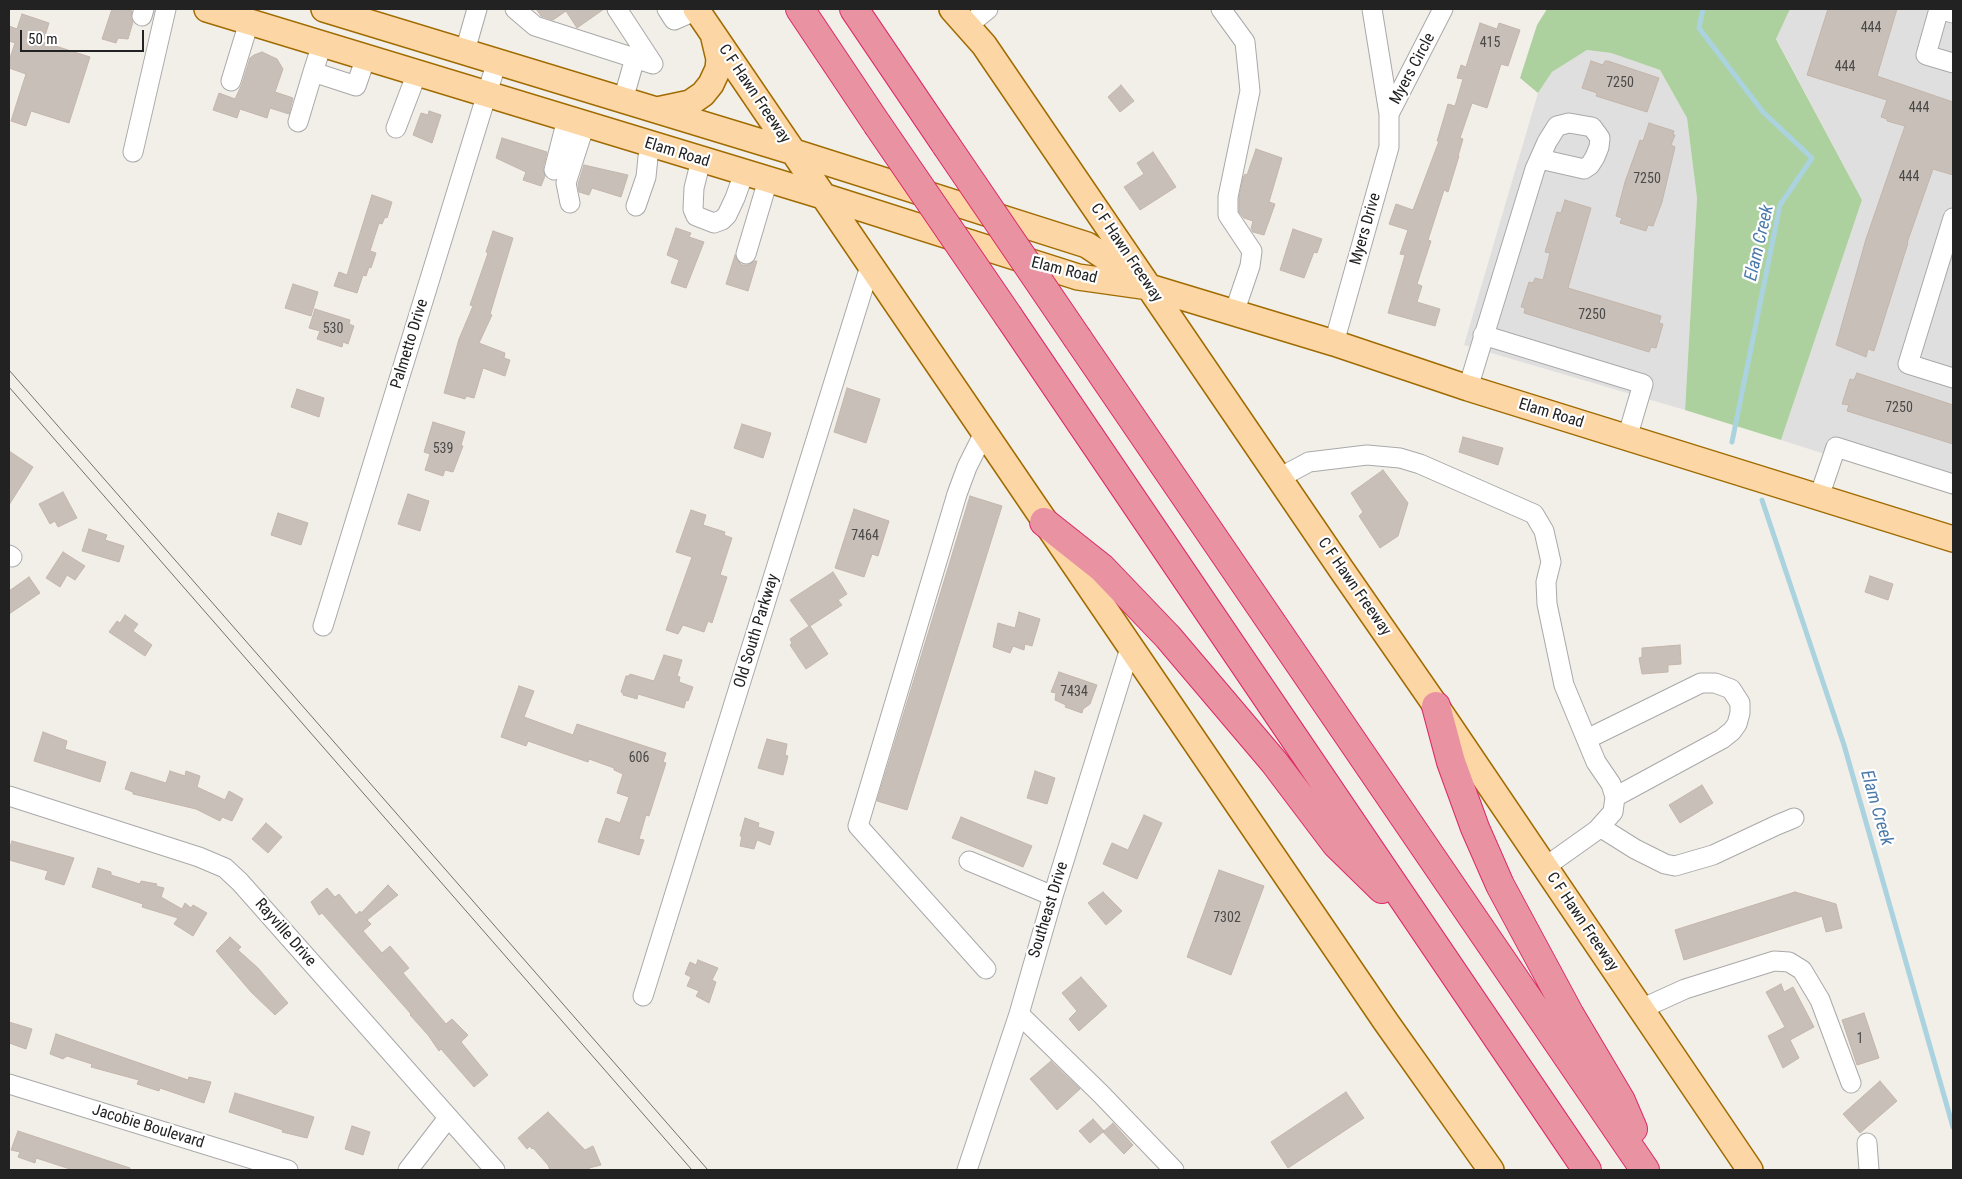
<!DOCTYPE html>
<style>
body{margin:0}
#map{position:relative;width:1962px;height:1179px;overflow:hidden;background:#f2efe9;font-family:"Roboto Condensed",sans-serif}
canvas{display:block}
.frame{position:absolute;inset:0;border:10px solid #222;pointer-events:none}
.scale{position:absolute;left:20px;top:30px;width:124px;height:22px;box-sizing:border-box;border:2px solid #222;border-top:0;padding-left:6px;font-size:15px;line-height:18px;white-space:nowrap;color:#222;-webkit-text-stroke:4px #fff;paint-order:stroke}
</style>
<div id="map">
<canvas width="1962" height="1179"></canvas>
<div class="frame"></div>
<div class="scale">50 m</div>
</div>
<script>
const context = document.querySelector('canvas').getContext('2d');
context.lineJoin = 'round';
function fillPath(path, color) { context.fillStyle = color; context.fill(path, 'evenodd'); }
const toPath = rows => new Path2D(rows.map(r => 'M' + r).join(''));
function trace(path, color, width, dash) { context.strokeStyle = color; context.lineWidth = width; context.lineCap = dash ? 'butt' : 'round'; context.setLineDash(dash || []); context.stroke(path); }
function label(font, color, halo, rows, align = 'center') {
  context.font = font + ' "Roboto Condensed",sans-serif'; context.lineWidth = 4.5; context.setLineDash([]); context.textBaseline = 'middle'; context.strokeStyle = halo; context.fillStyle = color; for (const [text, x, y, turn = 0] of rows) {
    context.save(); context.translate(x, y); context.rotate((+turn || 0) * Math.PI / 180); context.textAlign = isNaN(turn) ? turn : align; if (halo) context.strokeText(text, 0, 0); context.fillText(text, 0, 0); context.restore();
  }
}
const residential = toPath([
 [1790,9,1953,9,1953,495,1781,440,1862,200,1776,38],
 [1587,50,1611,53,1660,70,1687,118,1697,198,1685,410,1464,345,1538,93,1552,72]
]);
const forest = toPath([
 [1547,9,1790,9,1776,39,1862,200,1781,440,1685,410,1697,198,1687,118,1660,70,1611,53,1587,50,1552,72,1538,93,1520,78,1537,25]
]);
const stream = toPath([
 [1703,9,1699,28,1763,112,1812,158,1780,205,1732,442],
 [1762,500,1844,745,1953,1127]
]);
const building = toPath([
 [112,9,124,9,132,11,131,18,133,22,128,39,118,38,116,43,102,39,112,9],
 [536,9,604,9,577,28,566,11,553,20,541,16,536,9],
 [1828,9,1897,9,1877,76,1953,102,1953,175,1933,169,1907,243,1908,243,1874,351,1868,349,1866,357,1836,345,1866,239,1905,126,1887,121,1887,119,1881,117,1887,100,1807,75,1828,9],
 [22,14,49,23,43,42,90,57,69,123,31,111,26,126,11,121,26,74,9,68,9,61,15,43,9,41,9,26,17,29,22,14],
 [1480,23,1497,29,1499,23,1520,30,1508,66,1501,64,1487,108,1472,103,1460,138,1463,139,1458,156,1459,156,1448,192,1444,190,1428,240,1431,241,1417,284,1422,286,1417,302,1440,309,1435,326,1388,313,1405,255,1400,254,1408,230,1389,224,1396,204,1413,210,1439,141,1437,141,1448,104,1455,106,1463,79,1457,78,1461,65,1466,67,1480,23],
 [262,52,277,59,283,69,275,92,293,98,289,114,270,108,267,118,240,109,237,118,213,110,219,93,235,99,242,84,250,58,254,55,262,52],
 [1591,61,1603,65,1605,61,1608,61,1659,78,1647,112,1596,96,1597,93,1582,88,1591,61],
 [1121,85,1134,101,1120,112,1108,97,1121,85],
 [429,111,441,115,432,143,413,135,421,113,428,115,429,111],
 [1649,123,1674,131,1673,135,1675,135,1671,145,1675,147,1662,202,1653,226,1648,225,1646,231,1620,223,1622,218,1616,216,1625,182,1640,140,1643,141,1649,123],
 [502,138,547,152,543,168,545,176,541,186,523,180,526,172,496,158,502,138],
 [1256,149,1282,158,1269,202,1275,204,1264,235,1253,232,1251,229,1253,221,1244,218,1239,212,1239,198,1243,178,1245,174,1247,175,1256,149],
 [1153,152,1176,187,1140,210,1124,187,1144,174,1137,163,1153,152],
 [584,165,628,175,621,197,592,188,589,195,579,192,578,184,584,165],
 [372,195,392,202,387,218,385,217,382,224,379,223,370,251,376,253,371,268,369,267,366,276,363,275,357,293,334,286,339,272,347,275,372,195],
 [1565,200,1591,208,1568,288,1661,316,1659,323,1663,324,1656,348,1651,347,1649,352,1524,313,1525,308,1521,307,1529,282,1533,283,1535,278,1543,280,1550,253,1545,252,1557,212,1561,213,1565,200],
 [676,228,691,233,689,237,704,242,686,288,671,283,679,260,667,255,676,228],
 [1293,229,1322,239,1317,253,1314,252,1304,278,1280,270,1293,229],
 [493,231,513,238,490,314,492,315,479,343,505,353,504,358,510,360,505,376,483,368,474,398,466,396,465,399,444,393,459,339,473,306,470,305,488,253,486,252,493,231],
 [735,255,738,261,742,265,748,265,755,261,757,261,748,291,726,284,735,255],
 [293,284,318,292,311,316,285,308,293,284],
 [315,309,350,320,349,324,354,326,348,344,343,342,342,347,317,339,320,331,309,328,315,309],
 [1857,373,1953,405,1953,444,1847,411,1849,405,1842,404,1850,379,1854,380,1857,373],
 [847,388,880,399,866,443,834,432,847,388],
 [297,389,324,398,319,417,291,407,297,389],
 [433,422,465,432,461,445,463,446,453,472,445,470,443,476,425,470,430,454,424,452,433,422],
 [742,424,771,433,763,458,734,448,742,424],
 [1463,437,1503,448,1498,465,1459,452,1463,437],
 [9,451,33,467,9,505,9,451],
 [1383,470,1408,503,1398,536,1380,548,1359,516,1363,512,1351,493,1383,470],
 [63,492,77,518,58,527,55,521,50,524,39,504,63,492],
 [408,494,429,501,420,531,398,524,408,494],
 [970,496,1002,506,907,810,877,801,970,496],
 [854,509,889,521,878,556,872,554,864,577,835,568,854,509],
 [691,510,706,515,703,525,725,532,724,535,732,538,720,575,727,577,712,623,708,621,704,632,683,625,678,634,666,630,692,557,676,552,691,510],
 [278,513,308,523,301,545,271,535,278,513],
 [89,529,107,535,105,540,124,546,119,562,82,551,89,529],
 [63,552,85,566,75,580,67,575,60,587,46,578,63,552],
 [833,572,847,594,838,600,842,605,810,626,828,654,806,669,790,645,792,643,790,639,809,626,790,600,833,572],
 [1870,576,1893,584,1888,600,1865,592,1870,576],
 [29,577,40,593,9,614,9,591,29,577],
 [1019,612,1040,619,1032,646,1025,644,1024,650,1013,646,1010,653,993,647,998,623,1015,628,1019,612],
 [125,615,138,624,133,631,152,645,145,656,109,632,117,621,120,623,125,615],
 [1680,645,1681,664,1668,665,1668,672,1642,674,1639,658,1642,657,1642,648,1680,645],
 [664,655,682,660,677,676,680,677,679,682,693,687,688,701,686,700,684,708,638,694,637,699,623,695,623,693,621,692,626,676,629,676,630,674,654,681,664,655],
 [1059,672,1097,685,1090,704,1083,709,1082,713,1065,707,1066,705,1055,700,1056,693,1051,692,1059,672],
 [519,686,534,691,524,717,573,735,577,724,666,753,663,762,666,763,649,816,646,815,639,839,644,840,639,855,598,842,606,818,620,823,629,797,617,793,623,774,614,770,614,768,589,759,588,762,528,741,526,746,501,737,519,686],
 [43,732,67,741,65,749,106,762,100,782,34,761,43,732],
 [767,739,787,744,785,755,788,756,783,775,758,768,767,739],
 [170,771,185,776,186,771,200,776,197,787,225,800,229,791,243,799,232,821,222,817,220,821,196,809,133,794,133,792,125,789,131,772,166,783,170,771],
 [1035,771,1055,778,1047,804,1027,798,1035,771],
 [1702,785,1713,803,1680,823,1669,805,1702,785],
 [1144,815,1162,823,1137,879,1103,864,1112,843,1128,850,1144,815],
 [961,817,1032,846,1023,867,952,838,961,817],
 [745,818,759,823,758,827,774,832,770,845,757,840,754,849,740,846,742,836,740,836,745,818],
 [266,823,282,837,268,853,252,839,266,823],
 [12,841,74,858,64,885,45,879,48,871,9,860,9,850,12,841],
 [98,868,111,872,111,875,140,884,141,881,157,884,156,886,164,888,161,897,182,909,185,903,191,908,193,905,207,913,193,936,174,924,178,918,142,907,143,904,92,887,98,868],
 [1219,870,1264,886,1231,975,1187,957,1219,870],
 [388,885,398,895,367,920,371,924,363,931,382,953,390,946,409,968,403,973,446,1024,452,1019,468,1035,461,1042,488,1075,474,1087,441,1049,439,1051,428,1035,410,1015,411,1014,322,913,319,915,311,902,327,888,335,897,339,894,356,915,360,911,361,913,388,885],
 [1103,892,1122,911,1106,925,1088,903,1103,892],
 [1795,892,1836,904,1842,928,1826,932,1822,916,1684,960,1675,930,1795,892],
 [230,937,241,947,238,950,258,968,288,1003,275,1015,251,992,216,951,230,937],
 [698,960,718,968,712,980,716,982,709,1003,696,996,699,991,687,986,691,977,685,974,690,962,696,965,698,960],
 [1081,977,1107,1006,1079,1031,1069,1019,1077,1011,1062,993,1081,977],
 [1781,984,1784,992,1793,987,1814,1027,1790,1040,1799,1058,1783,1068,1768,1036,1785,1027,1766,992,1781,984],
 [1864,1013,1879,1058,1857,1065,1842,1020,1864,1013],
 [9,1022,32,1029,26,1049,9,1043,9,1022],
 [56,1034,188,1080,189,1077,211,1082,204,1103,160,1088,159,1091,137,1084,139,1080,91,1067,92,1064,67,1056,63,1059,50,1054,56,1034],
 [1051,1061,1080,1089,1057,1110,1030,1079,1051,1061],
 [1880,1081,1897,1101,1860,1133,1843,1114,1880,1081],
 [1346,1092,1364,1118,1288,1168,1271,1142,1346,1092],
 [235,1093,314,1117,307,1138,282,1132,283,1130,229,1112,235,1093],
 [548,1112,585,1150,593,1146,601,1165,589,1168,589,1170,550,1170,548,1165,533,1148,532,1149,530,1146,527,1149,518,1138,548,1112],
 [1093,1119,1104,1131,1090,1143,1079,1131,1093,1119],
 [1113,1123,1133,1145,1124,1154,1103,1132,1113,1123],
 [352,1126,370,1132,363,1155,345,1149,352,1126],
 [18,1131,130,1168,130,1170,73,1170,36,1158,35,1163,18,1157,20,1152,11,1150,18,1131]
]);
const minor = toPath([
 [515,9,535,26,653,64,617,9],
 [667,9,674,20,697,10],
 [1221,9,1245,42,1250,91,1228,197,1228,215,1252,251,1250,266,1234,313],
 [1372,9,1389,114,1443,9],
 [1953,13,1939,9,1926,55,1953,63],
 [142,16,144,9],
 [967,26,988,9],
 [322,44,313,72,356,86,366,57],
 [465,51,477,9],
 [231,81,249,22],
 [623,100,635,58],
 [298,122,313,72],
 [396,128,417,73],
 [133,152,166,9],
 [701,160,694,188,693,209,696,216,714,223,722,220,727,215,735,198,744,173],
 [554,170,567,119],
 [570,203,566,183,585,124],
 [636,206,646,177,648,157,652,145],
 [1953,218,1908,364,1953,378],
 [746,254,768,180],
 [1483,335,1643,384,1627,438],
 [1334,343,1389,147,1389,114],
 [1468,388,1535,169,1547,142,1557,126,1569,123,1592,127,1600,138,1599,147,1595,157,1590,165,1584,169,1540,159],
 [984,433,967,467,957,494,858,826,986,969],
 [1279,478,1309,462,1367,455,1400,458,1420,464,1534,514,1544,531,1551,562,1546,582,1547,604,1564,685,1596,762,1611,784,1615,797,1613,812,1597,830,1545,867],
 [1819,497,1836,447,1953,484],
 [9,555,12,557],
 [323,626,497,61],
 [1587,739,1701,683,1715,683,1731,689,1740,703,1740,713,1737,724,1732,731,1722,739,1615,797],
 [9,796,199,857,225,868,240,882,495,1170],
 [1600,827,1635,849,1665,864,1675,866,1713,855,1777,825,1794,818],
 [969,861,1053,896],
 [643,996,870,266],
 [1641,1009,1685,989,1774,961,1789,962,1802,970,1820,1000,1851,1083],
 [1019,1014,1101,1094,1174,1170],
 [9,1084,288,1170],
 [1867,1143,1869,1170],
 [408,1170,448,1118],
 [967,1170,1019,1014,1053,896,1130,648]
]);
const major = toPath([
 [207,9,826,197,1078,277,1149,287,1334,343,1468,388,1953,539],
 [324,9,794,152,1087,245,1138,279],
 [696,9,1386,1022,1491,1170],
 [952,9,984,45,1341,569,1436,706,1750,1170],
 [657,110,690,103,703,94,711,84,718,69,719,59,714,38]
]);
const highway = toPath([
 [800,9,877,124],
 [854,9,946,145],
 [1009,317,1587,1170],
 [1078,339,1645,1170],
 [1044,522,1102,568,1168,637,1274,762,1336,844,1382,889],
 [1436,706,1451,762,1475,828,1500,885,1570,1015,1621,1101,1633,1129]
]);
const tram = toPath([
 [9,370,708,1170],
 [9,387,692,1170]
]);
const highwayBridge = toPath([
 [877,124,1009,317],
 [946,145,1078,339]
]);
const numberNames = [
 ["444",1871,28],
 ["415",1490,43],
 ["444",1845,67],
 ["7250",1620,83],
 ["444",1919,108],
 ["444",1909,177],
 ["7250",1647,179],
 ["7250",1592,315],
 ["530",333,329],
 ["7250",1899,408],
 ["539",443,449],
 ["7464",865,536],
 ["7434",1074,692],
 ["606",639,758],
 ["7302",1227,918],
 ["1",1860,1039]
];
const streetNames = [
 ["Myers Circle",1413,69,-62],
 ["C F Hawn Freeway",754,94,56],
 ["Elam Road",677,153,17],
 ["Myers Drive",1366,229,-74],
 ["C F Hawn Freeway",1126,253,56],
 ["Elam Road",1064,271,14],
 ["Palmetto Drive",410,344,-73],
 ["Elam Road",1551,414,17],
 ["C F Hawn Freeway",1354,587,55],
 ["Old South Parkway",757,631,-73],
 ["Southeast Drive",1049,910,-73],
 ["C F Hawn Freeway",1582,922,56],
 ["Rayville Drive",285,933,49],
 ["Jacobie Boulevard",148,1127,17]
];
const waterNames = [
 ["Elam Creek",1760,243,-77],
 ["Elam Creek",1876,808,74]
];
fillPath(residential, '#e0dfdf');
fillPath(forest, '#add19e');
trace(stream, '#aad3df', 5);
fillPath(building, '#c7bfb8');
trace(building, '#c4b6ab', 1);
trace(minor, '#a9a9a9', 21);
trace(major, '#a06b00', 28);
trace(highway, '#dc2a67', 30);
trace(minor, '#fff', 19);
trace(major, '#fcd6a4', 25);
trace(highway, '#e892a2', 28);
trace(tram, '#707070', 1);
trace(highwayBridge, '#dc2a67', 30, []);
trace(highwayBridge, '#e892a2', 28);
label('14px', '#4b4948', null, numberNames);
label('16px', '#222', '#fff', streetNames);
label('italic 18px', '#4a7aab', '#fff', waterNames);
</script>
